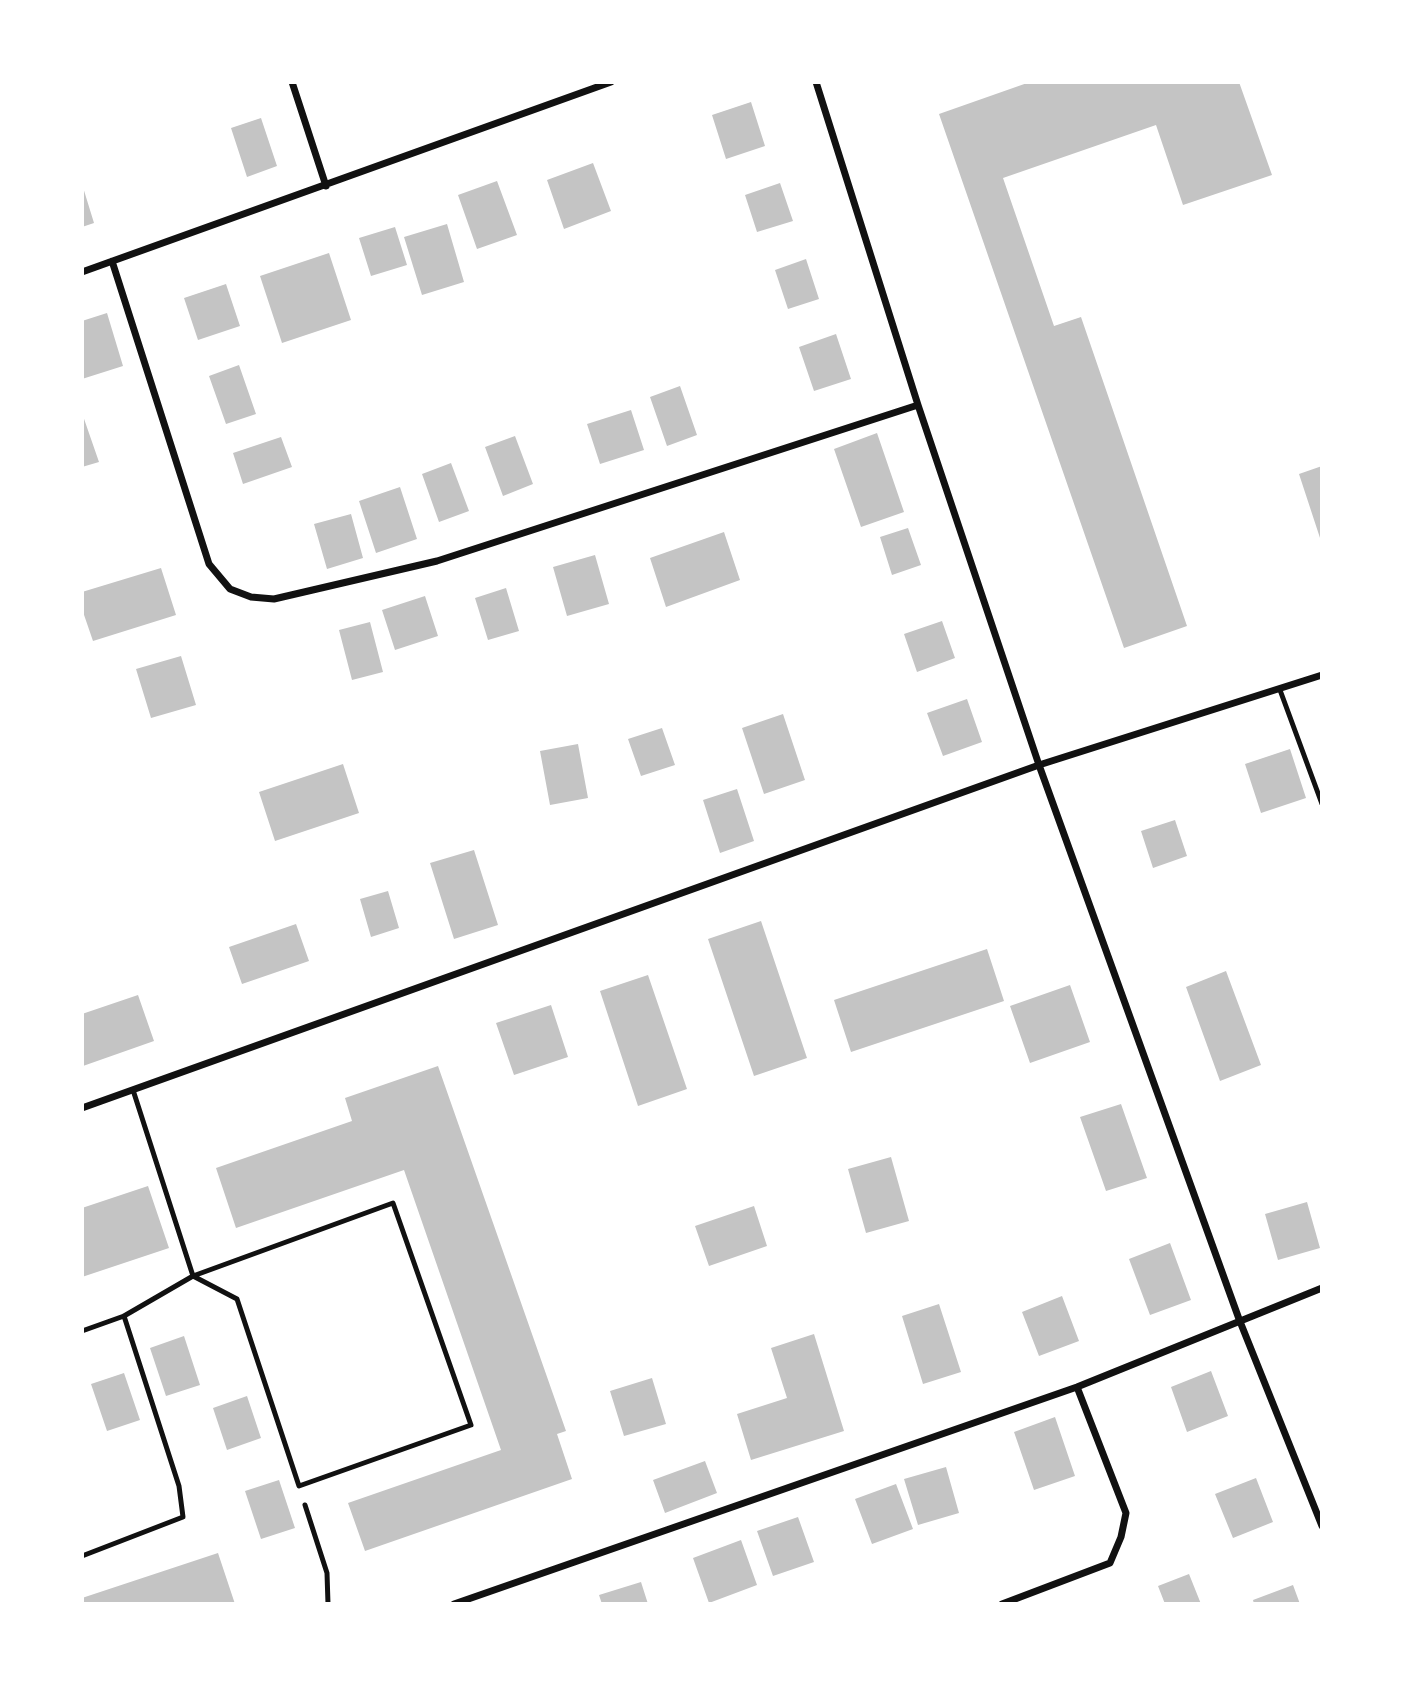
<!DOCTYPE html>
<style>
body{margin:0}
#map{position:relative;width:1404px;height:1686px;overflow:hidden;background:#fff;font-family:Overpass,sans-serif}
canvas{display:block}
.frame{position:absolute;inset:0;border:84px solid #fff;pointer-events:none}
</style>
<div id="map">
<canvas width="1404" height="1686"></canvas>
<div class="frame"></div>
</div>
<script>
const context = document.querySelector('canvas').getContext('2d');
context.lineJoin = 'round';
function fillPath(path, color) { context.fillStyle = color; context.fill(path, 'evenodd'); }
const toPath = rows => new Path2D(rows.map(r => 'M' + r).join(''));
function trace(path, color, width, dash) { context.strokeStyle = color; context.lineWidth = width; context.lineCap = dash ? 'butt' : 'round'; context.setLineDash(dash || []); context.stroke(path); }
const building = toPath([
 [1030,82,1239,82,1272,175,1183,205,1156,125,1003,178,1054,326,1081,317,1187,626,1124,648,939,114],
 [751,102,765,146,726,159,712,115],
 [261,118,277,166,247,177,231,128],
 [593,163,611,211,564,229,547,180],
 [497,181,517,235,477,249,458,195],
 [780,183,793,221,757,232,745,195],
 [82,184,94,223,82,227],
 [447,224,464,282,422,295,404,237],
 [395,227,407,265,371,276,359,238],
 [329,253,351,320,282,343,260,276],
 [806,259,819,299,788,309,775,270],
 [226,284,240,326,198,340,184,298],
 [107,313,123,366,82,379,82,321],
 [836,334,851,379,814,391,799,347],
 [239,365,256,414,226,424,209,376],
 [680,386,697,435,667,446,650,397],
 [631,410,644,450,600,464,587,424],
 [82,413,99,462,82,467],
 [877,433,904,512,861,527,834,449],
 [515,436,533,484,503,496,485,447],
 [281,437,292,467,243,484,233,453],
 [451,463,469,511,439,522,422,474],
 [1322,466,1322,541,1321,541,1299,474],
 [400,487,417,539,376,553,359,501],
 [351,514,363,558,327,569,314,524],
 [908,528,921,565,892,575,880,537],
 [724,532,740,580,666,607,650,558],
 [595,555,609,604,567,616,553,567],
 [161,568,176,615,93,641,82,609,82,592],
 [506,588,519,631,488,640,475,598],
 [425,596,438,636,395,650,382,610],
 [942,621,955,658,917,672,904,634],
 [370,622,383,672,352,680,339,630],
 [181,656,196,705,151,718,136,669],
 [967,699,982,742,943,756,927,713],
 [783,714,805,780,764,794,742,728],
 [662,728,675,765,641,776,628,739],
 [578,744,588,798,550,805,540,751],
 [1290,749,1306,798,1261,813,1245,764],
 [343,764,359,813,275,841,259,792],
 [737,789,754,841,720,853,703,800],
 [1175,820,1187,856,1153,868,1141,831],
 [474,850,498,925,454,939,430,863],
 [388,891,399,928,371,937,360,899],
 [761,921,807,1058,754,1076,708,939],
 [296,924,309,961,242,984,229,947],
 [987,949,1004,1001,851,1052,834,1000],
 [1226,971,1261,1065,1220,1081,1186,987],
 [648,975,687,1089,638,1106,600,991],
 [1070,985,1090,1042,1030,1063,1010,1006],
 [138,995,154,1041,83,1066,82,1014],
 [551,1005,568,1057,514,1075,496,1023],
 [438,1066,566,1431,557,1434,572,1479,365,1551,348,1503,501,1450,404,1170,236,1228,216,1168,352,1121,345,1098],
 [1121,1104,1147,1178,1106,1191,1080,1117],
 [891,1157,909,1221,866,1233,848,1169],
 [148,1186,169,1248,82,1277,82,1208],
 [1307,1202,1320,1248,1278,1260,1265,1214],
 [754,1206,767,1246,709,1266,695,1226],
 [1170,1243,1191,1300,1150,1315,1129,1259],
 [1062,1296,1079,1341,1039,1356,1022,1312],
 [939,1304,961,1372,923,1384,902,1316],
 [814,1334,844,1431,751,1460,737,1414,787,1398,771,1348],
 [184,1336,200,1385,166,1396,150,1348],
 [1211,1371,1228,1416,1187,1432,1171,1387],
 [124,1373,140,1420,107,1431,91,1384],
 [652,1378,666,1424,624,1436,610,1391],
 [247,1396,261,1438,227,1450,213,1408],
 [1055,1417,1075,1476,1034,1490,1014,1432],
 [705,1461,717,1493,665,1513,653,1480],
 [946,1467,959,1513,918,1525,904,1479],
 [1256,1478,1273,1522,1233,1538,1215,1494],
 [279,1480,295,1528,261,1539,245,1491],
 [896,1484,913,1529,872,1544,855,1499],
 [798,1517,814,1562,773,1576,757,1531],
 [741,1540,757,1585,709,1603,693,1558],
 [218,1553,235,1604,82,1604,82,1598],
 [1189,1574,1201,1604,1165,1604,1158,1586],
 [641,1582,648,1604,602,1604,599,1595],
 [1293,1585,1300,1604,1254,1604,1253,1600]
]);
const service = toPath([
 [1280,690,1322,804],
 [82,1331,124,1316,193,1276,393,1203,471,1425,299,1486,237,1299,193,1276,133,1090],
 [305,1505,327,1573,328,1604],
 [82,1556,183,1517,179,1486,124,1316]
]);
const minor = toPath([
 [292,82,326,186],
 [816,82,918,405,1039,765,1239,1319,1322,1526],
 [112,261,209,564,230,589,251,597,274,599,437,561,918,405],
 [82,272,611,82],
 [82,1108,1039,765,1322,675],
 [454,1604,1077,1387,1322,1288],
 [1002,1604,1110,1563,1121,1537,1126,1513,1077,1387]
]);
fillPath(building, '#c4c4c4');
trace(service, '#111', 5);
trace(minor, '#111', 7);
</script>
